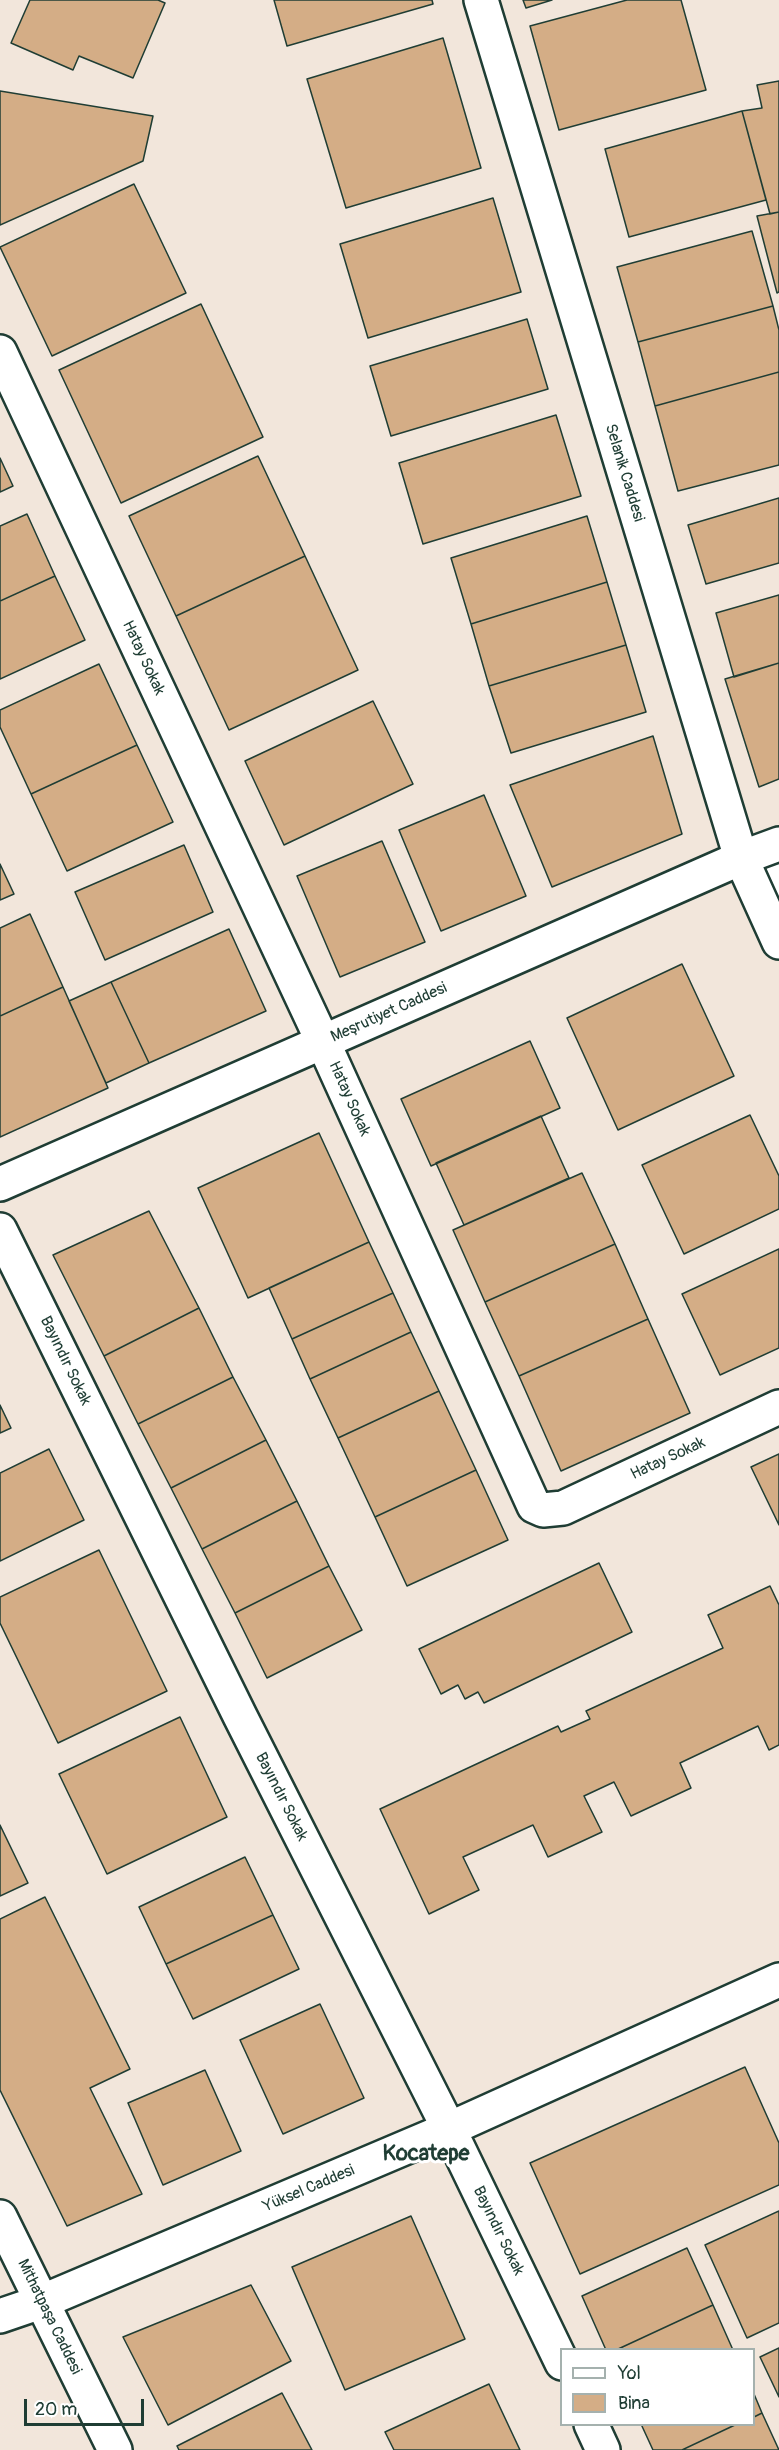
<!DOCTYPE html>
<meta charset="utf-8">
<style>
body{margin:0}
#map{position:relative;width:779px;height:2450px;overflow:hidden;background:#fff;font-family:Pangolin,sans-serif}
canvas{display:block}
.legend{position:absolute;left:560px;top:2348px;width:195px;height:78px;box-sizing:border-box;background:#fff;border:2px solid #a5b1ae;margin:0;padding:8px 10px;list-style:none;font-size:18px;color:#1f3d34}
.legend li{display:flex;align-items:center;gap:12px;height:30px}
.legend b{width:30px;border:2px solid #a5b1ae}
.scale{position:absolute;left:24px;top:2399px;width:120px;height:27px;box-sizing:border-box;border:3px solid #1f3d34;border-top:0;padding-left:8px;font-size:18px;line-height:21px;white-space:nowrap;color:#1f3d34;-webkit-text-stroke:4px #fff;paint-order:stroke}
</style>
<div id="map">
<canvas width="779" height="2450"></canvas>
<ul class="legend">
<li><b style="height:8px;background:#fff"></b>Yol</li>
<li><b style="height:16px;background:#d4ad86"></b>Bina</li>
</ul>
<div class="scale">20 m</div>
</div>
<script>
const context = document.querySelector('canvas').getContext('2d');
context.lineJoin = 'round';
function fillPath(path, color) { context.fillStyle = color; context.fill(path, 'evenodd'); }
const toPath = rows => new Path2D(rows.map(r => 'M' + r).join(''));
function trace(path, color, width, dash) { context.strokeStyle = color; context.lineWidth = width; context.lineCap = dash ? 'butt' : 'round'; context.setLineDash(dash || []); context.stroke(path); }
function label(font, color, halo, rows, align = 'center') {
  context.font = font + ' Pangolin,sans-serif'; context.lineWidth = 6; context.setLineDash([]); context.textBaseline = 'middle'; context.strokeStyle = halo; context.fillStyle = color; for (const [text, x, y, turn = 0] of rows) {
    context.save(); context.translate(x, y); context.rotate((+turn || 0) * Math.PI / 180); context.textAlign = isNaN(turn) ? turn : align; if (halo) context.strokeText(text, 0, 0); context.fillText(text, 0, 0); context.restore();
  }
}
const built = toPath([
 [0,0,779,0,779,844,741,858,779,942,779,2450,0,2450],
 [562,2350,754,2350,754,2424,562,2424]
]);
const building = toPath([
 [30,0,158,0,165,3,133,78,79,56,73,70,11,43,30,0],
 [274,0,432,0,433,4,287,46,274,0],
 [523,0,552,0,526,8,523,0],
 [627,0,681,0,706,90,559,130,530,26,627,0],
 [443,38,481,168,346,208,307,79,443,38],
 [779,81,779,212,770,214,742,111,762,108,757,85,779,81],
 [0,91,153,116,143,161,0,225,0,91],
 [742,111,766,200,629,237,605,149,742,111],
 [134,184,186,293,52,356,0,247,134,184],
 [493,198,521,292,368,338,340,244,493,198],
 [779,212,779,292,777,293,757,216,779,212],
 [752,231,773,306,638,342,617,267,752,231],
 [201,304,263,437,121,503,59,370,201,304],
 [773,306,779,330,779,372,655,406,638,342,773,306],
 [527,319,548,389,391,436,370,366,527,319],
 [779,372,779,465,678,491,655,406,779,372],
 [556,415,581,496,423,544,399,463,556,415],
 [258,456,305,556,176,616,129,516,258,456],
 [0,458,13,486,0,492,0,458],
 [779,498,779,563,706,584,688,525,779,498],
 [27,514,55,576,0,601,0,526,27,514],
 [587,516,607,582,471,624,451,558,587,516],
 [305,556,358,670,229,730,176,616,305,556],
 [55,576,85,640,0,679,0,601,55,576],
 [607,582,626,645,489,686,471,624,607,582],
 [779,595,779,663,734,677,716,613,779,595],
 [626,645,646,712,511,753,489,686,626,645],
 [779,663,779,779,759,787,725,679,779,663],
 [99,664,137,745,31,794,0,727,0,710,99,664],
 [373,701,413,784,284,845,245,761,373,701],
 [653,736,682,834,552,887,510,785,653,736],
 [137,745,173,822,67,871,31,794,137,745],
 [484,795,526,896,441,931,399,830,484,795],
 [382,841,425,942,340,977,297,876,382,841],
 [184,845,213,912,105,960,75,892,184,845],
 [0,864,14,894,0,900,0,864],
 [30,914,63,987,0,1016,0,928,30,914],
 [229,929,266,1011,149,1063,111,982,229,929],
 [682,964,734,1076,618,1130,567,1018,682,964],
 [111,982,149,1063,106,1083,69,1001,111,982],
 [63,987,108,1088,0,1137,0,1016,63,987],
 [530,1041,560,1108,431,1166,401,1099,530,1041],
 [750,1115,779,1176,779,1209,684,1254,642,1165,750,1115],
 [541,1116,569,1178,464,1225,436,1163,541,1116],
 [319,1133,369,1242,248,1298,198,1188,319,1133],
 [582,1173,615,1244,485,1302,453,1230,582,1173],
 [149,1211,199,1308,104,1356,53,1255,149,1211],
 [369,1242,393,1293,292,1339,269,1288,369,1242],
 [615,1244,648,1319,519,1376,485,1302,615,1244],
 [779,1249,779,1348,720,1375,682,1294,779,1249],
 [393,1293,411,1332,310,1379,292,1339,393,1293],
 [199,1308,233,1377,138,1424,104,1356,199,1308],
 [648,1319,690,1413,561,1471,519,1376,648,1319],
 [411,1332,439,1391,338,1438,310,1379,411,1332],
 [233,1377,266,1440,171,1488,138,1424,233,1377],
 [439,1391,476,1470,375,1517,338,1438,439,1391],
 [0,1405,11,1428,0,1433,0,1405],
 [266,1440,297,1501,202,1549,171,1488,266,1440],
 [49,1449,84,1520,0,1561,0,1473,49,1449],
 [779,1454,779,1525,751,1467,779,1454],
 [476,1470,508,1540,407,1586,375,1517,476,1470],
 [297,1501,329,1566,235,1613,202,1549,297,1501],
 [99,1550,167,1691,58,1743,0,1623,0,1597,99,1550],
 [599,1563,632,1632,484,1703,478,1692,465,1699,458,1685,441,1694,419,1649,599,1563],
 [329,1566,362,1630,267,1678,235,1613,329,1566],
 [770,1586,779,1605,779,1745,769,1750,758,1726,680,1763,691,1788,631,1816,614,1782,584,1796,602,1832,548,1857,533,1825,463,1857,479,1890,429,1914,380,1809,558,1726,561,1732,590,1719,586,1711,723,1648,708,1615,770,1586],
 [180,1717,227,1817,107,1874,59,1774,180,1717],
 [0,1825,28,1883,0,1896,0,1825],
 [245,1857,273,1915,166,1964,139,1907,245,1857],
 [45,1897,130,2069,90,2088,142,2194,67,2226,0,2090,0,1919,45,1897],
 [273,1915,299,1969,193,2019,166,1964,273,1915],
 [320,2004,364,2098,283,2134,240,2040,320,2004],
 [745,2067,779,2143,779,2185,580,2274,530,2163,745,2067],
 [205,2070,241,2151,163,2185,128,2103,205,2070],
 [779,2211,779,2323,747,2338,705,2245,779,2211],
 [411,2216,465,2339,345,2390,292,2267,411,2216],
 [687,2248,713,2305,616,2350,606,2350,582,2296,687,2248],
 [251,2285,291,2361,168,2425,123,2337,251,2285],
 [713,2305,733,2350,616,2350,713,2305],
 [779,2348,779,2397,760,2357,779,2348],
 [489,2384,520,2450,394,2450,385,2432,489,2384],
 [282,2393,312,2450,179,2450,177,2446,282,2393],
 [754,2394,762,2413,754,2417,754,2394],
 [762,2413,779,2450,682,2450,737,2424,754,2424,754,2417,762,2413],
 [641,2424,737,2424,682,2450,653,2450,641,2424]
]);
const minor = toPath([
 [481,0,741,858,779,942],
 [0,352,323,1042,534,1506,543,1510,563,1508,779,1407],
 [0,1230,240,1716,449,2129,562,2363],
 [0,2316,41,2302,449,2129,779,1980],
 [591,2424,603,2450]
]);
const secondary = toPath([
 [0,1184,741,858,779,844],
 [0,2217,115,2450]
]);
const streetNames = [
 ["Selanik Caddesi",624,473,73],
 ["Hatay Sokak",143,658,65],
 ["Meşrutiyet Caddesi",389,1013,-24],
 ["Hatay Sokak",349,1099,66],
 ["Bayındır Sokak",65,1361,64],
 ["Hatay Sokak",668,1459,-25],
 ["Bayındır Sokak",281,1797,63],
 ["Yüksel Caddesi",309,2189,-23],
 ["Bayındır Sokak",498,2231,64],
 ["Mithatpaşa Caddesi",49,2317,64]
];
const districtNames = [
 ["Kocatepe",426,2154]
];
fillPath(built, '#f2e6db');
fillPath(building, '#d4ad86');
trace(building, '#1f3d34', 1.5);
trace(minor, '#1f3d34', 38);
trace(secondary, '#1f3d34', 38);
trace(minor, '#fff', 33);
trace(secondary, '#fff', 33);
label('16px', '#1f3d34', '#fff', streetNames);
label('bold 22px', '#1f3d34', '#fff', districtNames);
</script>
